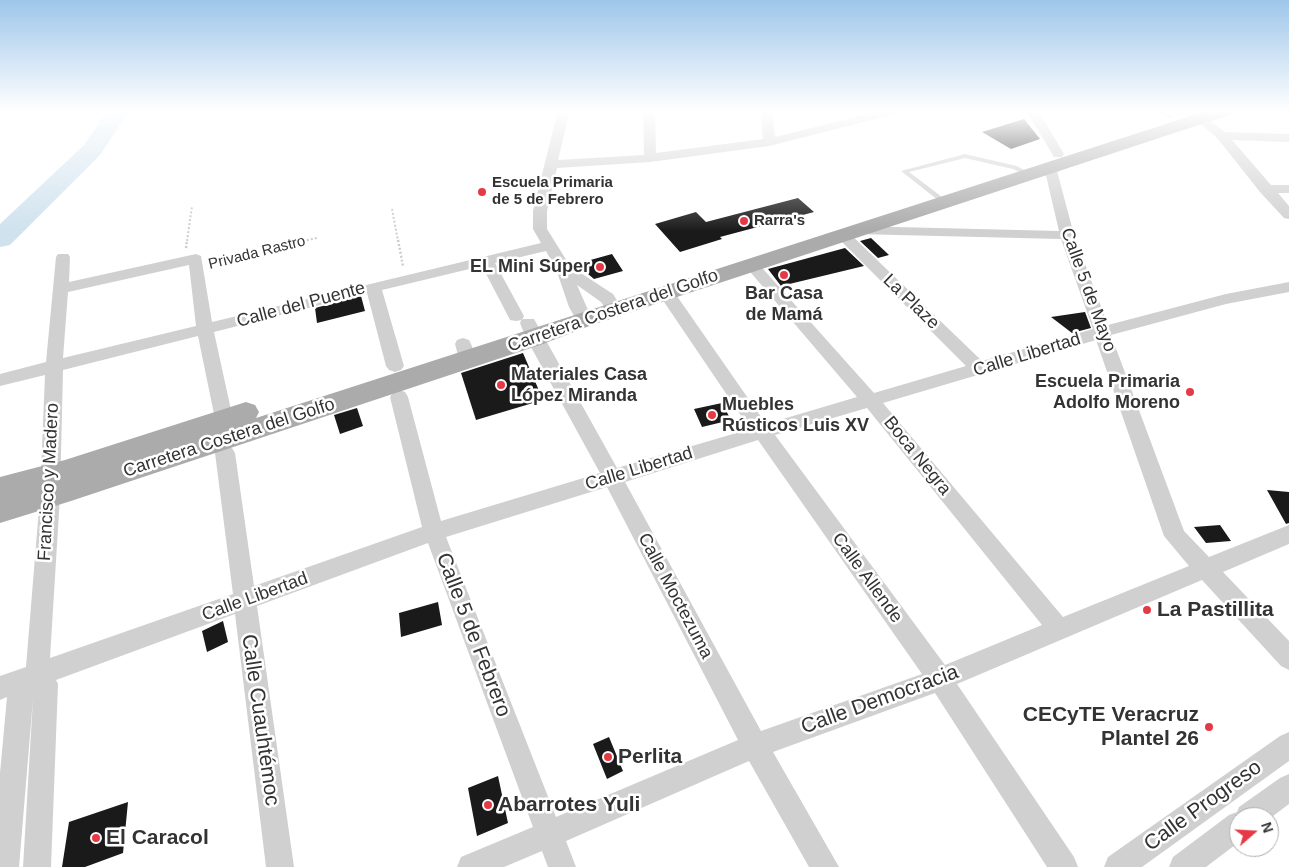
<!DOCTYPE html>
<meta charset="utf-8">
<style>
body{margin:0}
#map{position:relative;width:1289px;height:867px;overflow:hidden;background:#fff;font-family:Helvetica,sans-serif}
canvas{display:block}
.north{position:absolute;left:1229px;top:807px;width:50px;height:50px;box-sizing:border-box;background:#fff;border:1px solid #adadad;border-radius:50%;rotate:71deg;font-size:14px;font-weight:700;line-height:20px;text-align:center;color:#333}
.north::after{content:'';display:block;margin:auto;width:18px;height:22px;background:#e63946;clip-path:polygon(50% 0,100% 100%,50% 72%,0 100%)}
</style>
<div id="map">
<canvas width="1289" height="867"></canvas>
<div class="north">N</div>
</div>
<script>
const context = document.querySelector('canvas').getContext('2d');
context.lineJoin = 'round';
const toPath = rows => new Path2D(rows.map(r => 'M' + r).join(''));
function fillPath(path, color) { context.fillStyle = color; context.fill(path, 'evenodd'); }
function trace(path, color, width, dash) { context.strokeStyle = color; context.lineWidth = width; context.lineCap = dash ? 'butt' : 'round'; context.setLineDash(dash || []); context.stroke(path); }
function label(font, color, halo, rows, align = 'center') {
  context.font = font + ' Helvetica,sans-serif'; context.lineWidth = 5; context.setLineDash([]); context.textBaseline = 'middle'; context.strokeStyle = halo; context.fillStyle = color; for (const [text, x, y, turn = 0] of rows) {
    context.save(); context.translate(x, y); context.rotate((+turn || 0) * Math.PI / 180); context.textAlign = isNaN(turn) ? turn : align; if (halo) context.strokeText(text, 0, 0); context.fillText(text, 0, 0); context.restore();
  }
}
const river = toPath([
 [108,110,130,110,100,155,10,245,0,247,0,224,84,145,108,110]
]);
const building = toPath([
 [1024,119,1040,139,1011,149,982,132],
 [798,198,814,212,720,237,722,239,680,252,655,224,696,212,706,222],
 [871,238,889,255,878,258,860,241],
 [845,248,864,266,781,286,768,269],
 [612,254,623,271,594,279,576,264],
 [361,296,365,311,317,323,315,308],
 [1085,312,1091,328,1072,333,1051,317],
 [523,353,543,400,476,420,461,373],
 [722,403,731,420,702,427,694,409],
 [357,408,363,426,340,434,334,415],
 [1267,490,1289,492,1289,523,1286,524],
 [1220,525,1231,541,1206,543,1194,527],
 [438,602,442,625,401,637,399,613],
 [223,621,228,642,207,652,202,631],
 [609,737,623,771,607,779,593,744],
 [498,776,508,823,477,836,468,788],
 [128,802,123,853,85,867,62,867,69,822]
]);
const pathFar1 = toPath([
 [392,209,398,241],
 [187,241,192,206],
 [303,241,317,238]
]);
const path = toPath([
 [398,240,403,266],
 [186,248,187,240],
 [211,264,308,240]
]);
const service = toPath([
 [1152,110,1160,110,1174,117,1169,118,1152,110],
 [965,154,1017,166,1031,174,1028,176,1013,169,965,158,909,172,946,200,946,204,943,204,901,171,965,154]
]);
const minor = toPath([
 [558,110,570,110,558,160,644,155,643,110,655,110,656,153,763,139,760,110,772,110,775,137,884,110,905,110,903,112,769,146,650,162,557,168,547,211,547,229,570,266,613,294,623,310,621,314,609,314,601,302,577,285,592,319,590,323,584,324,578,323,569,307,556,269,546,251,495,263,524,316,522,320,516,321,510,320,508,316,482,266,382,290,404,366,401,370,395,372,389,370,386,366,367,293,214,332,233,419,231,424,224,426,217,424,215,419,198,336,63,370,60,496,50,658,233,594,215,453,218,448,225,445,232,448,235,453,254,586,422,527,390,397,393,392,399,390,405,392,408,397,441,521,600,473,526,338,520,323,522,319,534,319,617,468,750,429,658,293,660,289,672,289,766,424,857,397,746,267,744,264,746,261,756,261,874,393,966,366,837,237,835,234,837,231,847,231,982,361,1093,329,1061,239,856,234,849,230,856,226,1059,231,1044,167,1050,163,1056,167,1074,235,1108,325,1226,294,1289,282,1289,292,1226,304,1111,335,1184,531,1209,557,1289,525,1289,544,1223,572,1289,641,1289,670,1281,666,1202,580,957,684,1074,857,1078,867,1047,867,935,693,773,752,839,867,809,867,749,761,566,841,576,867,548,867,542,851,504,867,457,867,461,857,533,827,428,543,257,606,294,867,266,867,235,614,56,680,58,684,51,867,23,867,33,699,19,867,0,867,0,773,7,697,0,700,0,676,26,667,40,496,45,375,0,386,0,374,46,362,56,257,58,254,68,254,70,257,69,282,196,254,201,256,212,322,541,243,533,229,533,211,558,110],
 [189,265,196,326,63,358,68,292,189,265],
 [1096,340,1164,536,1189,566,1063,617,883,403,1096,340],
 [867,408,1042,625,945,665,775,435,867,408],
 [758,440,922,674,761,731,625,482,758,440],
 [607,487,738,740,556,817,446,537,607,487],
 [1026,110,1038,110,1064,154,1062,157,1054,157,1026,110],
 [1183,110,1192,110,1204,116,1225,132,1289,134,1289,142,1232,140,1271,185,1289,185,1289,193,1278,193,1289,206,1289,219,1284,218,1260,192,1218,139,1196,120,1183,114,1183,110],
 [463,338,469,340,471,344,477,359,474,363,462,363,459,359,455,344,457,340,463,338],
 [1289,732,1289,761,1142,867,1104,867,1108,857,1280,736,1289,732],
 [1289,774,1289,804,1269,819,1269,817,1239,817,1239,842,1206,867,1169,867,1173,857,1229,815,1237,812,1239,807,1280,778,1289,774]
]);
const primary = toPath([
 [1209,110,1234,110,1232,114,592,325,543,344,71,501,0,523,0,477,65,460,246,402,255,405,259,412,256,418,1209,110]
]);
const markers = [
 [482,192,5,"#e63946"],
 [744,221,5,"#e63946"],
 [600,267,5,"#e63946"],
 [784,275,5,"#e63946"],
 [501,385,5,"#e63946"],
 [1190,392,5,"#e63946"],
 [712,415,5,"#e63946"],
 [1147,610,5,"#e63946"],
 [1209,727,5,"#e63946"],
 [608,757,5,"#e63946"],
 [488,805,5,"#e63946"],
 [96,838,5,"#e63946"]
];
const farPoinames = [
 ["Escuela Primaria",492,183],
 ["de 5 de Febrero",492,200],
 ["Rarra's",754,221]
];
const farStreetnames = [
 ["Privada Rastro",257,253,-14]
];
const poiNames = [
 ["EL Mini Súper",590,267],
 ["Bar Casa",784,294,"center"],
 ["de Mamá",784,315,"center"],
 ["Materiales Casa",511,375,"left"],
 ["López Miranda",511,396,"left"],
 ["Escuela Primaria",1180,382],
 ["Adolfo Moreno",1180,403],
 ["Muebles",722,405,"left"],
 ["Rústicos Luis XV",722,426,"left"]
];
const streetNames = [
 ["Calle 5 de Mayo",1088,290,70],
 ["La Plaze",911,302,44],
 ["Calle del Puente",301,305,-15],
 ["Carretera Costera del Golfo",613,311,-19],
 ["Calle Libertad",1027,355,-17],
 ["Carretera Costera del Golfo",229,438,-18],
 ["Boca Negra",917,456,51],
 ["Calle Libertad",639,469,-17],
 ["Francisco y Madero",49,482,-87],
 ["Calle Allende",867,578,54],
 ["Calle Moctezuma",675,596,62],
 ["Calle Libertad",255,597,-20]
];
const nearPoinames = [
 ["La Pastillita",1157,610],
 ["CECyTE Veracruz",1199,715,"right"],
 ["Plantel 26",1199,739,"right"],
 ["Perlita",618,757],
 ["Abarrotes Yuli",498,805],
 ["El Caracol",106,838]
];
const nearStreetnames = [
 ["Calle 5 de Febrero",473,635,69],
 ["Calle Democracia",880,700,-20],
 ["Calle Cuauhtémoc",260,720,82],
 ["Calle Progreso",1203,806,-36]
];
fillPath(river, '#cfe2ee');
fillPath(building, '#1a1a1a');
trace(pathFar1, '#cdcdcd', 2, [2, 2]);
trace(path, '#cdcdcd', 2.5, [2, 2]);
fillPath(service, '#d0d0d0');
fillPath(minor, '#d0d0d0');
fillPath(primary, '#ababab');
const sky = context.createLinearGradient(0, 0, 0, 231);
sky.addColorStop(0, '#9ec6ea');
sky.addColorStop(0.48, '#fff');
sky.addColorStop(1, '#ffffff00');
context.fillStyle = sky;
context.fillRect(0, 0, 1289, 231);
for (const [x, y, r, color] of markers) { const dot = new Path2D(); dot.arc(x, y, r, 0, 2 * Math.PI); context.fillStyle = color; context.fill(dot); trace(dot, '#fff', 2); }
label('bold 15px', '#333', '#fff', farPoinames, 'left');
label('15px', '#333', '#fff', farStreetnames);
label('bold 18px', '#333', '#fff', poiNames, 'right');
label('18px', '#333', '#fff', streetNames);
label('bold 21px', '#333', '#fff', nearPoinames, 'left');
label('21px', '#333', '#fff', nearStreetnames);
</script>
